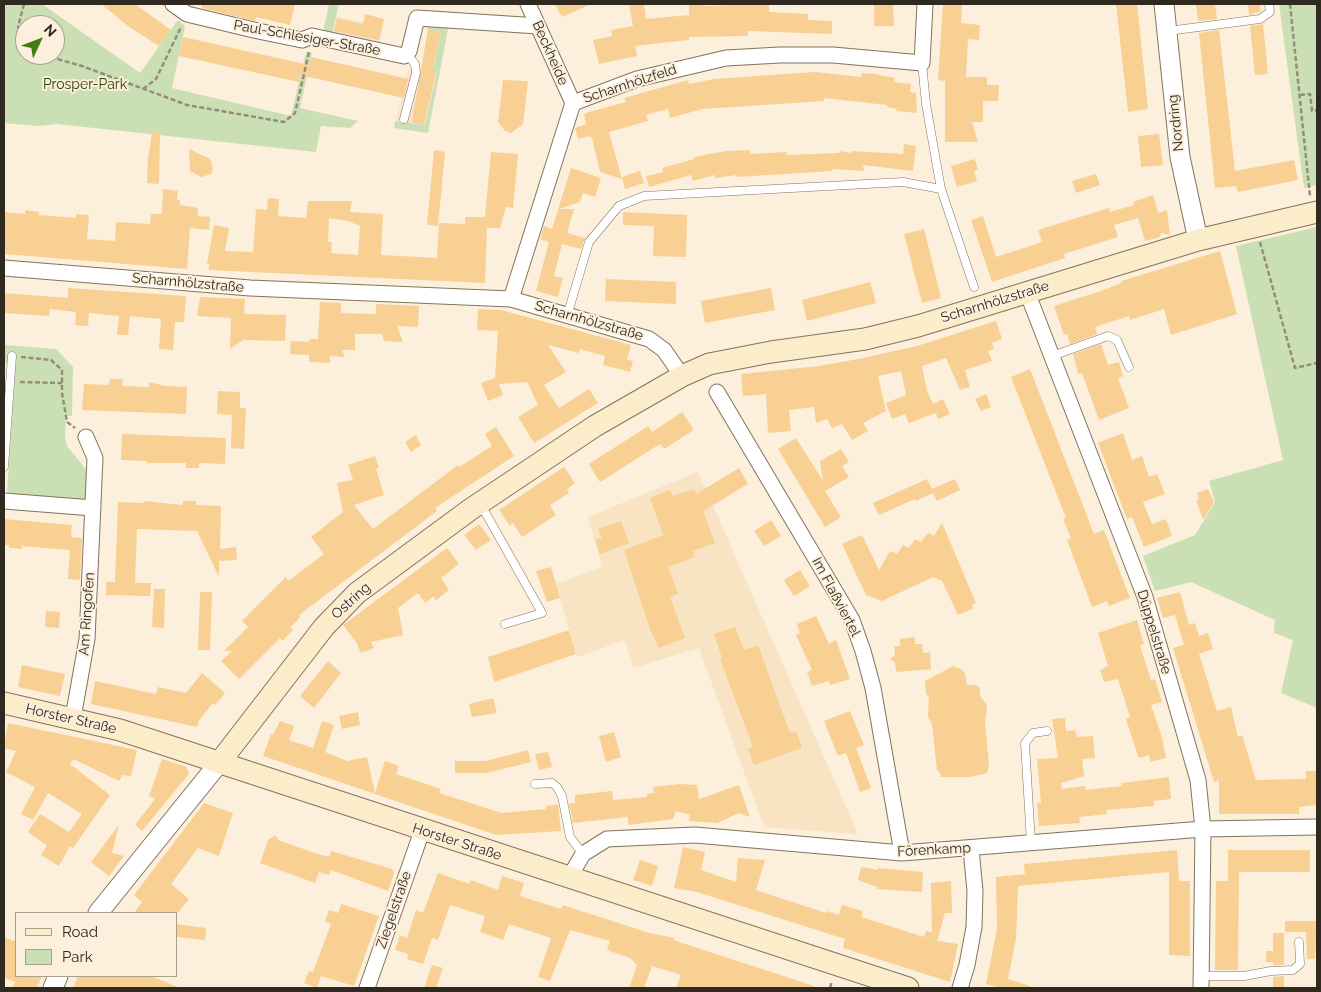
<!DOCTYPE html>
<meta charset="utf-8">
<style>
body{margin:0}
#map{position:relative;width:1321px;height:992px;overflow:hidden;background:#fcefdb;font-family:Raleway,sans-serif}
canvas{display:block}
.frame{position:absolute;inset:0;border:5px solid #302920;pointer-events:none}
.legend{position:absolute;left:15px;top:912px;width:162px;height:65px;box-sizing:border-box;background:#fcefdb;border:1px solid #aaa090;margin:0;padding:6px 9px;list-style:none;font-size:15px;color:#302920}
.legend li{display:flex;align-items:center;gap:10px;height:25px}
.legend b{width:25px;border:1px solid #aaa090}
.north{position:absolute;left:15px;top:15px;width:50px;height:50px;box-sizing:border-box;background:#fcefdb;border:1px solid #aaa090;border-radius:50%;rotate:47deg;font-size:14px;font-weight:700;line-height:20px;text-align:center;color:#302920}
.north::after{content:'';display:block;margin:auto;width:18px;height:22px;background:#437c15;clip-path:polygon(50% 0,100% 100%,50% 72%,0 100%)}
</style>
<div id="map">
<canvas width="1321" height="992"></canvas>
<div class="frame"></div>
<ul class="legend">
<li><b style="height:6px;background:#fbedc9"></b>Road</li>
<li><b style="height:14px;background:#cae0b4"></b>Park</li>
</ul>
<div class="north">N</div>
</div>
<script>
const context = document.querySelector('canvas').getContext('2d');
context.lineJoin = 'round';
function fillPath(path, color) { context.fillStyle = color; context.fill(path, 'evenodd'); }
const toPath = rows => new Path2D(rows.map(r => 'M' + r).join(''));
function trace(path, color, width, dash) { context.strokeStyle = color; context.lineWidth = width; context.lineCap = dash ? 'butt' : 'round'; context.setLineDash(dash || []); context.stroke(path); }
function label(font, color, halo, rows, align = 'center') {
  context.font = font + ' Raleway,sans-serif'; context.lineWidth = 4; context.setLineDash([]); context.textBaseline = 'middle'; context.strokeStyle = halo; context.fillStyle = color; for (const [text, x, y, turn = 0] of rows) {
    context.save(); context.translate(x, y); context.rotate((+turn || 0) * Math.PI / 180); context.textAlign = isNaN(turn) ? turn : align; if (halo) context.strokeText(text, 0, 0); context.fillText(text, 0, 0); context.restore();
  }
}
const built = toPath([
 [698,472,858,834,764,827,699,648,633,668,625,640,577,657,556,584,602,567,588,517]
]);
const industrial = toPath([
 [336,17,383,27,380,44,332,34],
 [409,68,437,73,425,126,396,121]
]);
const green = toPath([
 [4,4,42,4,140,73,178,20,185,26,172,88,291,116,306,52,312,53,300,108,358,121,350,128,321,126,316,152,57,124,38,126,4,123],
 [25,25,55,25,55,55,25,55],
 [329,4,339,4,332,34,323,32],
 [1279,4,1317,4,1317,185,1304,188],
 [428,23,450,24,452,29,448,29,428,133,394,128,395,121,425,125,437,73,423,70,422,64,434,66,441,32,427,29],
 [1317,227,1317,708,1281,693,1293,640,1274,633,1275,620,1191,582,1155,591,1143,556,1195,535,1215,502,1209,481,1283,460,1236,246],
 [4,345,56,349,73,367,72,416,66,416,65,438,67,446,88,472,86,497,81,500,11,494,7,492,16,362,7,361,4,367]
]);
const building = toPath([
 [101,4,135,4,171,30,159,46,128,26],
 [202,4,295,4,290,25,256,17,255,21,202,8],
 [555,4,591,4,562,17],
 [629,4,644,4,646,19,689,15,689,4,704,4,704,6,769,4,769,12,808,14,808,20,832,21,832,34,748,31,748,36,689,37,689,40,635,46,637,56,599,64,593,40,612,36,611,30,633,26],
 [874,4,893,4,894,26,874,26],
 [943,4,962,4,961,23,980,25,979,40,968,39,966,77,987,77,987,85,999,85,998,101,983,101,983,122,972,122,978,142,945,142,945,81,938,80],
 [1116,4,1137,4,1148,109,1128,112],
 [1196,4,1215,4,1217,19,1198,21],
 [1248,4,1260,4,1261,11,1249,15],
 [365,14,384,19,379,40,334,31,337,18,363,24],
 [1263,24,1268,74,1255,75,1250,26],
 [428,29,441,32,432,72,436,73,424,125,412,122],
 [1219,30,1235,171,1294,160,1298,180,1238,192,1236,186,1215,188,1199,33],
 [183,37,309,65,311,57,408,79,404,98,300,75,299,82,179,56],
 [815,72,861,77,862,73,874,74,895,78,894,82,911,84,910,92,916,93,917,113,896,111,897,109,887,107,887,105,824,98,824,101,702,109,670,118,668,109,646,115,648,121,609,132,622,179,600,172,592,138,590,136,578,139,575,128,586,124,584,114,589,112,626,102,624,98,688,80,689,84,714,79],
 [503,80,528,81,523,124,511,133,505,131,498,122],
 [152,132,160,132,159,184,147,183,148,159],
 [1159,134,1163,165,1141,167,1138,136],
 [904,144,916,146,913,171,863,165,864,171,832,169,832,171,737,177,737,175,715,178,715,175,693,181,691,175,649,187,646,176,663,172,662,168,694,159,694,157,726,151,750,150,750,154,787,152,787,155,839,153,839,151,851,153,851,151,903,154],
 [189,149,210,159,213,169,211,174,201,177,190,171],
 [434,150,445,152,438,226,427,225],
 [491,152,518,154,513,208,506,207,500,228,487,228,485,283,209,270,209,264,207,264,214,225,229,228,225,251,253,252,256,209,267,210,268,198,279,199,278,216,306,218,308,201,352,201,350,212,383,214,381,255,437,258,439,223,465,224,465,217,485,217],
 [329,218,348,221,360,226,358,255,331,253,332,242,328,242],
 [975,159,978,170,974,171,977,181,957,187,951,166],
 [571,168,601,178,595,197,583,193,580,202,559,209,574,209,567,233,585,238,581,249,562,244,554,276,563,278,558,297,536,291,549,242,540,239,544,226,552,229],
 [640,171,644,183,625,189,622,177],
 [1096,174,1100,185,1076,193,1072,181],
 [163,189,178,191,177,200,180,200,180,205,198,208,198,216,210,217,209,230,190,228,187,269,4,254,4,212,25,214,25,210,39,212,39,215,76,218,76,214,89,215,87,239,115,241,116,222,150,224,151,214,162,214],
 [1153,195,1158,213,1167,210,1170,235,1161,233,1160,237,1145,241,1138,218,1114,225,1118,237,1064,254,1065,258,992,282,971,220,983,216,996,257,1042,242,1038,230,1109,208,1110,212,1134,205,1133,202],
 [623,212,687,215,686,257,653,256,654,226,623,225],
 [924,229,941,298,922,303,904,234],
 [1220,251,1237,314,1171,335,1164,309,1130,320,1129,316,1095,327,1097,334,1070,344,1067,334,1064,335,1054,306,1101,291,1121,283,1121,281],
 [606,279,676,282,676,304,605,301],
 [870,282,876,303,807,321,802,300],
 [68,288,186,296,184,322,175,322,173,350,159,349,161,319,130,316,128,335,117,335,119,316,89,313,88,326,75,325,76,312,50,309,49,316,4,313,4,293,68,298],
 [771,288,775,310,705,323,701,301],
 [200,297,245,299,244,314,286,315,285,341,243,340,230,349,231,318,197,316],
 [320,302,341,303,341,313,376,314,376,304,419,306,418,327,397,326,403,342,384,341,382,334,355,334,355,350,342,350,345,357,330,356,330,363,309,362,309,355,290,354,291,341,309,342,310,339,318,339],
 [478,309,501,310,631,345,627,360,633,361,630,372,603,365,605,356,580,349,579,353,548,345,566,372,544,385,559,408,589,389,598,403,534,443,518,417,538,405,527,382,499,384,503,395,488,401,481,383,495,378,498,331,477,330],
 [996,321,1002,339,992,343,994,349,988,351,992,361,965,370,970,387,960,390,946,358,922,366,927,391,933,404,943,399,950,414,938,419,936,413,909,423,905,414,892,419,886,403,906,395,901,371,878,376,886,411,863,423,868,431,852,440,842,424,832,428,827,419,816,423,814,407,789,410,791,431,768,433,766,394,743,396,741,374,819,366,858,359,917,346],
 [1101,344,1108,365,1119,362,1123,376,1118,378,1129,408,1099,420,1082,373,1078,374,1073,354],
 [1030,369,1094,534,1104,530,1130,598,1109,606,1107,601,1092,607,1067,540,1071,538,1063,519,1066,518,1011,377],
 [110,379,123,379,122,386,149,387,149,382,165,386,187,387,186,414,82,410,84,384,109,385],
 [218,391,240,392,240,408,246,408,244,449,231,448,232,415,217,414],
 [986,394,991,407,981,411,975,399],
 [682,412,694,430,664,449,660,444,600,482,589,464,648,426,652,432],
 [496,427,514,456,435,508,437,511,299,615,300,617,290,628,293,630,282,641,280,638,239,679,221,661,232,651,224,651,248,627,242,621,286,577,288,581,324,554,311,537,343,512,337,483,353,480,348,465,375,456,379,468,376,469,384,495,354,505,373,529,458,465,459,467,492,446,485,434],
 [1123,433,1132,460,1142,456,1149,477,1157,474,1165,494,1143,502,1152,524,1166,519,1172,536,1144,547,1132,517,1127,519,1098,443],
 [122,434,226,438,225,464,199,463,199,468,186,468,186,463,147,463,147,461,121,460],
 [416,435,421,445,411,452,405,442],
 [796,438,823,481,820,461,841,449,849,462,842,466,849,477,825,491,841,517,825,527,778,449],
 [564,467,575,483,567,489,569,493,550,505,556,515,522,537,513,523,510,526,499,510],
 [739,468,748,484,703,511,715,543,693,551,695,557,668,567,678,594,670,597,685,638,659,648,650,629,624,550,663,535,650,498,670,490,673,496,694,489,696,494],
 [927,479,932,489,955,479,960,490,937,501,933,493,916,501,915,499,879,515,873,503],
 [1208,489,1214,502,1203,520,1196,500,1199,499,1197,493],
 [144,501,182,505,183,501,196,501,196,505,221,506,220,549,236,547,237,560,219,561,219,577,197,531,137,529,135,583,151,583,150,596,106,595,106,582,115,582,118,502,144,503],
 [4,519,72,525,71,537,82,538,80,580,68,579,70,550,22,546,22,549,9,548,9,545,4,545],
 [771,520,781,536,764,546,754,531],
 [621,521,629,543,600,554,595,540,602,538,598,529],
 [942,523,976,603,972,605,974,608,958,615,942,581,933,577,882,601,866,595,842,544,862,535,879,570,890,551,897,554,903,545,909,548,915,539,921,542,928,533,934,536],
 [479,524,491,540,476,550,464,535],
 [447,548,459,564,441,578,449,590,435,601,434,596,425,603,418,593,398,608,403,635,371,642,374,648,361,653,356,642,343,625],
 [551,567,560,598,547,602,536,571],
 [800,570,810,586,794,596,784,580],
 [154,589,165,589,164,628,152,627],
 [200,592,212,592,210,650,198,650],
 [1180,592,1189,625,1195,623,1199,636,1208,633,1213,649,1199,654,1217,711,1231,707,1238,737,1242,735,1256,780,1306,779,1306,771,1317,771,1317,805,1299,807,1299,814,1219,814,1219,780,1214,782,1173,648,1184,645,1175,615,1163,618,1157,598],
 [46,611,60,612,59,628,45,627],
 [816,616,829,644,836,640,850,679,830,685,829,681,812,686,807,672,812,670,796,635,800,633,797,624],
 [1137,620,1144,644,1140,645,1151,680,1155,679,1162,702,1151,705,1162,737,1166,758,1150,762,1149,755,1139,758,1137,753,1126,719,1130,717,1118,679,1104,682,1100,670,1108,666,1098,633],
 [735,627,744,650,758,645,790,733,796,731,802,748,754,765,748,749,753,747,720,659,722,658,714,634],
 [569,630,576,654,494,682,488,657],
 [915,637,915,644,922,644,923,653,930,652,931,669,896,672,895,662,890,659,895,655,894,646,900,646,900,639],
 [328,661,341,673,314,708,300,696],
 [22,665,65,674,60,696,18,687],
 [953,666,961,669,965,673,967,685,976,685,980,688,980,696,987,705,985,721,989,765,987,773,969,777,941,777,940,773,937,770,932,724,928,717,929,697,926,694,925,681],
 [202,673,225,693,215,705,213,703,199,720,197,727,91,704,95,681,156,694,158,687,186,693],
 [493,698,497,713,472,717,469,704],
 [850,711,864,745,856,748,871,788,860,792,846,753,838,756,824,721],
 [358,712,360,725,342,729,339,716],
 [1065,718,1066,731,1075,730,1077,737,1093,736,1095,758,1082,759,1084,776,1061,783,1062,789,1085,786,1085,790,1122,786,1121,783,1169,777,1171,799,1154,801,1154,806,1106,810,1107,814,1079,817,1080,823,1039,826,1037,803,1041,803,1037,759,1058,758,1052,719],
 [280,721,294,726,289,740,313,748,322,721,334,725,325,752,347,761,367,757,375,793,385,761,399,766,396,774,441,789,439,793,502,813,546,809,546,806,558,804,561,831,496,835,263,756,271,734,273,735],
 [8,723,137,750,131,776,123,775,119,781,73,759,70,764,110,795,73,848,70,846,59,866,41,855,47,846,28,832,40,814,69,832,82,814,48,793,33,820,21,814,35,787,6,772,16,751,4,748],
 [614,732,621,757,606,762,599,736],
 [528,750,531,762,486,773,455,773,455,761,486,761],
 [548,752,552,767,539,770,535,754],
 [162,759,187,767,189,774,142,831,135,825,155,799,149,796],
 [680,784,697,785,699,799,739,785,750,817,739,813,717,823,689,821,690,815,676,811,673,819,628,825,628,817,573,823,569,803,575,803,575,795,612,791,613,800,647,797,647,794,654,793,653,787],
 [204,803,233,813,219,856,198,848,171,884,189,899,178,913,134,913,142,902,134,895],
 [119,825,112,853,124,856,109,876,91,862],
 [276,835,278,840,315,853,329,857,331,851,392,869,394,873,388,891,331,870,329,875,319,872,315,883,260,863,268,840],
 [683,847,705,852,701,870,736,882,738,858,765,860,756,890,826,913,827,911,839,915,842,905,863,911,861,917,924,937,926,931,932,932,931,883,951,881,952,913,945,913,937,941,958,944,950,982,843,948,845,939,697,892,674,888],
 [1177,850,1179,881,1190,881,1190,956,1169,955,1169,872,1018,886,1016,939,1008,979,1030,986,1029,988,1000,988,986,984,997,929,996,877,1025,874,1024,864],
 [1228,850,1310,850,1310,872,1239,872,1238,970,1215,970,1216,881,1228,881],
 [640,860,658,866,652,886,633,880],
 [861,867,878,870,878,868,923,872,922,892,877,889,877,887,858,880],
 [438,873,469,884,471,880,498,890,502,876,524,883,520,896,561,909,563,905,649,933,675,938,673,940,814,986,814,988,676,988,681,975,652,966,644,988,629,988,637,965,630,958,607,950,610,941,570,930,550,981,538,977,551,938,509,924,503,940,480,932,485,916,450,905,438,940,432,938,423,964,407,959,408,954,395,950,400,935,407,938,416,910,423,913],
 [341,904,379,916,354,986,321,976,317,988,304,983,309,971,313,972,331,924,325,921,329,910,338,913],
 [1285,921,1317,921,1315,959,1307,959,1306,932,1285,932],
 [176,924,206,928,205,940,176,937],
 [1273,933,1284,933,1284,965,1273,965,1273,962,1266,962,1266,951,1273,951],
 [4,937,16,942,16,979,17,976,42,976,37,988,12,988,15,982,4,978],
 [432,965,443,968,436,988,424,988],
 [78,976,151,976,180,988,73,988],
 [1284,976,1284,988,1273,988,1273,977]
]);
const path = toPath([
 [24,4,18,27,25,43],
 [1290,4,1310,196],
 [43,55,82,66,187,105,284,122,295,113,309,52],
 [143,89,156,79,181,27],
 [1300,95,1310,94,1312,111,1317,110],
 [1260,242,1295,368,1317,363],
 [21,357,51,360,62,370,62,393,67,422,75,428],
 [20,382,62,383],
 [830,988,832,981]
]);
const service = toPath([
 [1168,31,1260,19,1270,12,1269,4],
 [922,63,926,104,941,189,974,287],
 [404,119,416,73,415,64,407,54],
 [567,316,589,242,619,206,644,196,903,182,941,189],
 [1052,356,1108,336,1117,340,1129,367],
 [4,467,12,356],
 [481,505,542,613,505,624],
 [535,784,552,783,557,787,562,796,570,837,583,854],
 [1031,843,1025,743,1033,733,1047,731],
 [1201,976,1244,976,1271,971,1293,970,1300,964,1299,942]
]);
const minor = toPath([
 [173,4,187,14,258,31,302,40,312,36,404,56,409,51,417,18,538,26],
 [528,4,573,103],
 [4,268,250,288,511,299,649,339,664,350,682,376],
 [1027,292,1145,597,1198,780,1203,829,1201,988],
 [511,299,573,103,637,79,726,58,780,55,833,55,922,63,925,4],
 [717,392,852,620,863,651,873,688,902,853],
 [4,501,93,508],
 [73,718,87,639,95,458,86,437],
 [569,878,583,854,607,839,695,835,902,853,1203,829,1317,827],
 [367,988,422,831],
 [960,988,967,965,974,927,975,891,971,849]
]);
const tertiary = toPath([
 [1164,4,1180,157,1198,240],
 [98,913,219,763],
 [53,988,58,976]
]);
const secondary = toPath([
 [4,703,120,730,908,988],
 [219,763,324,627,357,593,471,509,595,426,682,376,709,364,771,352,865,339,918,326,1198,240,1317,212]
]);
const streetNames = [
 ["Paul-Schlesiger-Straße",307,38,10],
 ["Beckheide",550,53,66],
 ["Scharnhölzfeld",630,84,-18],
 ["Nordring",1176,123,-96],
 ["Scharnhölzstraße",188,283,5],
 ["Scharnhölzstraße",995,302,-17],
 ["Scharnhölzstraße",589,321,16],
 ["Im Flaßviertel",836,597,62],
 ["Ostring",351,601,-42],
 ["Am Ringofen",87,614,-86],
 ["Düppelstraße",1154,632,73],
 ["Horster Straße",71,719,13],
 ["Horster Straße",457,842,18],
 ["Förenkamp",934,850,-3],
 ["Ziegelstraße",394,910,-71]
];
const parkNames = [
 ["Prosper-Park",85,85]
];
fillPath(built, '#f8e3c3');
fillPath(industrial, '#f8e2d5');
fillPath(green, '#cae0b4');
fillPath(building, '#f8d093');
trace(service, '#82735d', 9);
trace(minor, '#82735d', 17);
trace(tertiary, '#82735d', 21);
trace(secondary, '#82735d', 23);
trace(path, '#968c7d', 2.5, [5, 2.5]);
trace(service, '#fff', 8);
trace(minor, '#fff', 15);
trace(tertiary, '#fff', 19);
trace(secondary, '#fbedc9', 21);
label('14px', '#302920', '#fcefdb', streetNames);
label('14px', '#2a4400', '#fcefdb', parkNames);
</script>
